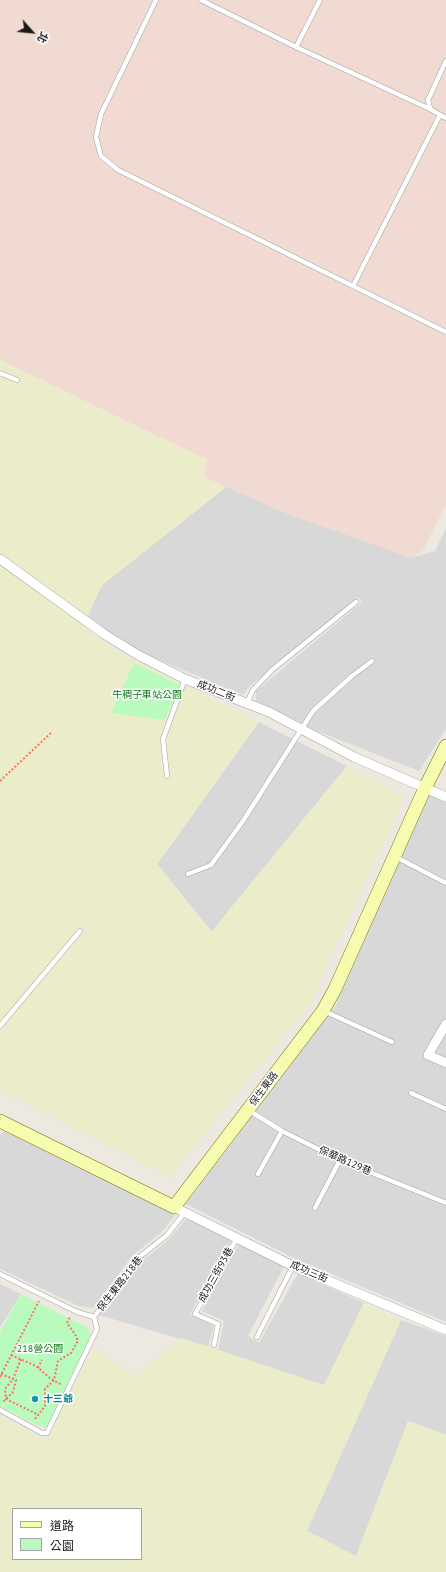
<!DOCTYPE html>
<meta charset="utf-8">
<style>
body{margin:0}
#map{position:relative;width:446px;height:1572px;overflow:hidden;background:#ede9e0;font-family:"PT Sans","Noto Sans TC",sans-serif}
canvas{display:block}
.legend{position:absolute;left:12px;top:1508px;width:130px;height:52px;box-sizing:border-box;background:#fff;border:1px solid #a4a4a4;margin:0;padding:5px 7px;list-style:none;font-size:12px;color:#1b1b1b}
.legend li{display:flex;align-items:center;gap:8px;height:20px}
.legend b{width:20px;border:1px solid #a4a4a4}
.north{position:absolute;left:12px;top:12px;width:40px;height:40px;-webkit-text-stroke:3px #fff;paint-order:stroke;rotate:117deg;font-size:11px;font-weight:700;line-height:16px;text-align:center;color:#1b1b1b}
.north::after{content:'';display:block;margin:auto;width:14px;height:18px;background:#1b1b1b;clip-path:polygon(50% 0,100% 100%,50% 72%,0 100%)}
</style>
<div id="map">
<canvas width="446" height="1572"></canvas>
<ul class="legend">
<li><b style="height:5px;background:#f7fbb0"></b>道路</li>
<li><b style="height:11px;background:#b9fbbe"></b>公園</li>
</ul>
<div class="north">北</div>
</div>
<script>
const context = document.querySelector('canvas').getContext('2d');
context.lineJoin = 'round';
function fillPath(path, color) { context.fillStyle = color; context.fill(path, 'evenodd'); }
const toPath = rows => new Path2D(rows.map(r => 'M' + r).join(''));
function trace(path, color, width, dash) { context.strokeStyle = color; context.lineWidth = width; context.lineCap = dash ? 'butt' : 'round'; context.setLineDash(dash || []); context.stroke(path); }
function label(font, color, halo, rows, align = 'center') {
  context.font = font + ' "PT Sans","Noto Sans TC",sans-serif'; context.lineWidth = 3; context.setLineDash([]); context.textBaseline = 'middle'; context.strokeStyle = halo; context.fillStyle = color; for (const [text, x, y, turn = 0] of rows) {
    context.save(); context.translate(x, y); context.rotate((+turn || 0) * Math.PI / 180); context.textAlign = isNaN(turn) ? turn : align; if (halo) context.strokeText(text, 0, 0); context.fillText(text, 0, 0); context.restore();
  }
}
const residential = toPath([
 [226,487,411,558,435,551,446,528,446,729,419,771,307,727,313,712,311,710,302,723,256,701,256,691,362,602,358,597,250,686,243,695,138,651,87,617,102,585],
 [259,722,347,766,212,932,157,864],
 [427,793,446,802,446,1322,296,1259,186,1204,335,1007],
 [6,1130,175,1215,162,1232,133,1255,93,1308,79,1306,0,1269,0,1134],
 [187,1218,231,1241,190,1314,214,1326,208,1347,99,1315,125,1285,140,1263,168,1240],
 [240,1242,284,1266,248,1336,259,1343,298,1273,364,1303,324,1386,218,1350,224,1321,202,1311],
 [0,1284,21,1294,0,1327],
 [401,1320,446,1336,446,1435,408,1421,356,1556,307,1531]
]);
const military = toPath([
 [0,0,446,0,446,504,423,550,411,558,287,514,204,477,207,460,0,360]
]);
const farmland = toPath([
 [0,360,207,460,204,477,226,487,102,585,83,627,126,656,259,722,157,864,211,932,347,766,404,797,312,1000,170,1177,0,1090],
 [364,1303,401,1320,307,1531,356,1556,408,1421,446,1435,446,1572,0,1572,0,1416,46,1440,94,1348,135,1377,182,1338,324,1385],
 [13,1509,141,1509,141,1559,13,1559]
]);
const park = toPath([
 [134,663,180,685,165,720,111,713],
 [21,1294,84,1326,89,1330,90,1337,48,1426,44,1427,38,1426,0,1406,0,1332]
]);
const path = toPath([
 [0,781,52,732],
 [11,1355,36,1366,51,1379,62,1385],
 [21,1359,13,1379,5,1389,6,1399,39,1415],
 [38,1368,42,1360],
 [1,1374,16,1380,13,1392,3,1402],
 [0,1377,39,1301],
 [35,1419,45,1406,45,1389,54,1380,58,1361,71,1353,78,1341,76,1336,67,1323,70,1317]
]);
const lane = toPath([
 [156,0,101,114,96,137,101,156,118,170,446,332],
 [201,0,296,47,430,109],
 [296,47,320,0],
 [446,61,428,100,430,109,446,118],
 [353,286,440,115],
 [0,373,17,380],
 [247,703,253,690,272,670,356,602],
 [167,776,163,739,185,679],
 [396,857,446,883],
 [188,874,211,865,243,821,313,711,352,676,372,661],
 [324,1011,392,1042],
 [0,1026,80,931],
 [411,1093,446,1109],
 [250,1111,282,1131,340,1160,446,1203],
 [258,1174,282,1131],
 [315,1208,340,1160],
 [0,1274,77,1312,94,1317,138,1258,167,1235,185,1212],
 [257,1337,293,1266],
 [214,1345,218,1324,195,1314,237,1238],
 [0,1410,42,1433,47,1433,97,1329,94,1317]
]);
const street = toPath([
 [0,559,104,634,138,655,185,679,269,712,354,757,446,797],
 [446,1024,428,1055,446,1063],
 [174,1207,293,1266,446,1330]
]);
const secondary = toPath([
 [0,1121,174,1207,323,1011,335,989,425,788,446,746]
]);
const markers = [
 [35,1399,4,"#0f9aa8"]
];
const streetNames = [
 ["成功二街",216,691,22],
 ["保生東路",264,1089,-53],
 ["保華路129巷",345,1161,24],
 ["成功三街",309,1272,23],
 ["成功三街93巷",216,1275,-61],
 ["保生東路218巷",120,1284,-52]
];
const parkNames = [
 ["牛稠子車站公園",147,695],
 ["218營公園",40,1349]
];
const cultureNames = [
 ["十三爺",43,1399]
];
fillPath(residential, '#d9d8d8');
fillPath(military, '#f0dad2');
fillPath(farmland, '#ebedca');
fillPath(park, '#b9fbbe');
trace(lane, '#a2a2a2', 5.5);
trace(street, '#a2a2a2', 10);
trace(secondary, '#667201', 14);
trace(path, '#fe7060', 2, [2, 2]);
trace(lane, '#fff', 4.5);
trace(street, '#fff', 9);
trace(secondary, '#f7fbb0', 13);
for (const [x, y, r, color] of markers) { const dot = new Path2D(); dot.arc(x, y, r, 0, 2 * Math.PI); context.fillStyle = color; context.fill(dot); trace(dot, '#fff', 1.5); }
label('10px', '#1b1b1b', '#fff', streetNames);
label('10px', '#087a11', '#fff', parkNames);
label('bold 10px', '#0d838f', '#fff', cultureNames, 'left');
</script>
